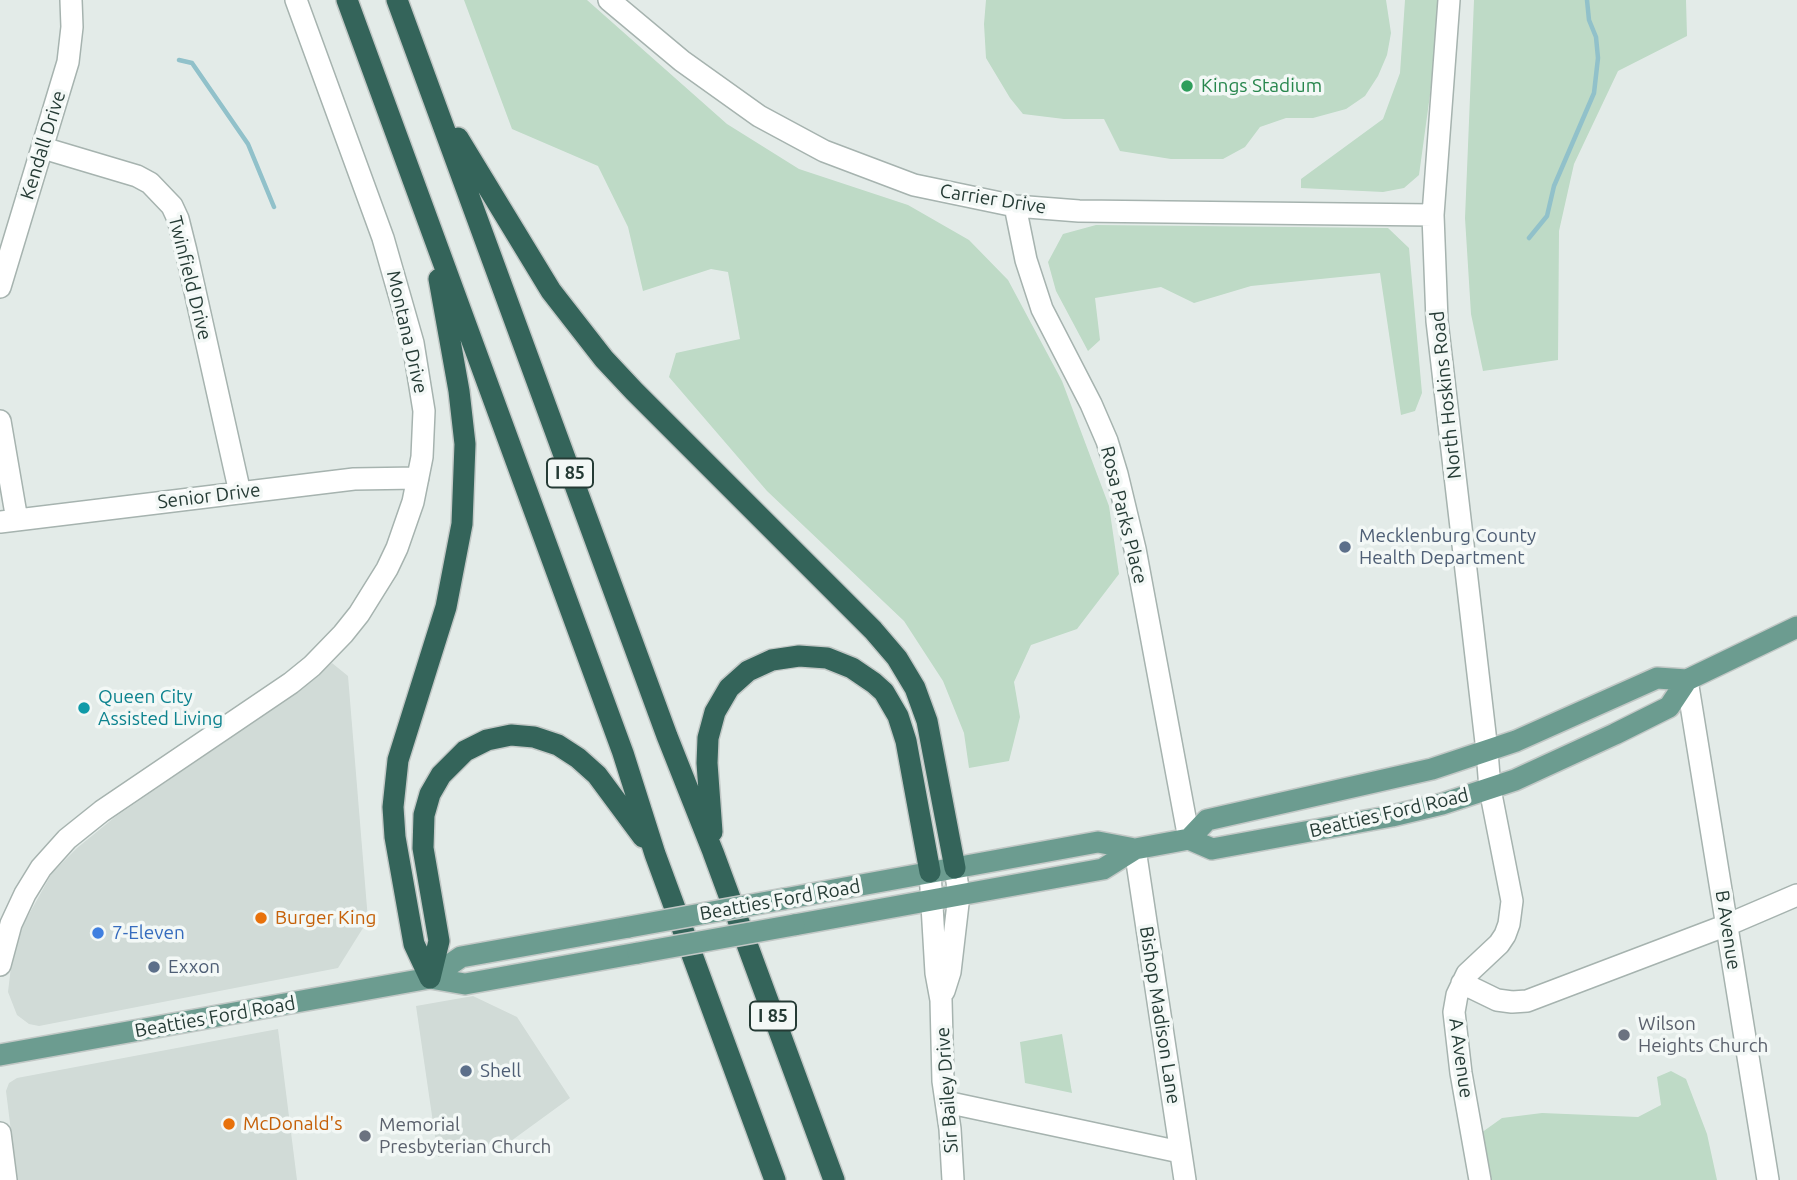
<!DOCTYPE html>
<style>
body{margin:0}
canvas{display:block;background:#e3ebe8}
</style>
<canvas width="1797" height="1180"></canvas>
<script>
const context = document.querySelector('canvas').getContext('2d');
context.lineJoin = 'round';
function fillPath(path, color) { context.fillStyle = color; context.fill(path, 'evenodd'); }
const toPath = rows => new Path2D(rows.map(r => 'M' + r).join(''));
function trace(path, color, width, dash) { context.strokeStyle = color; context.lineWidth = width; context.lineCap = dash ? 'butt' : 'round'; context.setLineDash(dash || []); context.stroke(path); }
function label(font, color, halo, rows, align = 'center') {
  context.font = font + ' Ubuntu,sans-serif'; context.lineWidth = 7; context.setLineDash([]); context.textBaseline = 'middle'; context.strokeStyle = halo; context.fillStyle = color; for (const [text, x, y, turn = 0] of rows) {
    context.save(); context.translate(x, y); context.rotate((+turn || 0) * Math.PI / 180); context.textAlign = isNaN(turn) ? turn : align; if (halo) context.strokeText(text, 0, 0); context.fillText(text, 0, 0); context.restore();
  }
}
const built = toPath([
 [332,663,348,676,368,920,338,968,39,1026,29,1024,17,1015,8,992,12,958,24,923,52,873,77,848,115,817,261,717],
 [473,996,517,1017,570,1098,500,1149,438,1157,416,1006],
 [278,1029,297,1180,17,1180,6,1091,9,1083,17,1078]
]);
const green = toPath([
 [464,0,587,0,727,124,799,169,908,205,969,240,1008,280,1062,381,1109,506,1119,574,1077,629,1031,645,1014,682,1020,717,1009,761,969,768,964,733,943,681,904,621,767,491,669,377,676,353,740,339,728,272,711,269,643,291,628,227,598,166,512,129],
 [986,0,1386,0,1391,33,1387,55,1378,76,1365,96,1346,109,1313,118,1286,118,1260,127,1245,147,1223,159,1171,159,1120,151,1104,119,1064,119,1023,114,1010,98,986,58,984,24],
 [1405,0,1443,0,1419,175,1404,188,1383,192,1301,188,1301,179,1383,119,1400,73],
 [1474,0,1686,0,1687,36,1618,71,1574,164,1559,231,1558,360,1483,371,1471,314,1465,218],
 [1096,225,1388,228,1409,248,1422,393,1415,411,1401,415,1380,273,1251,286,1194,303,1161,287,1095,298,1100,340,1088,351,1056,291,1048,262,1063,234],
 [1062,1034,1072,1093,1025,1083,1020,1042],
 [1671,1071,1686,1079,1707,1134,1717,1180,1489,1180,1481,1133,1502,1118,1542,1113,1638,1117,1661,1105,1657,1077]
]);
const stream = toPath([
 [179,60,192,63,248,144,274,207],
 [1529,238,1547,216,1554,186,1594,93,1598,58,1596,37,1589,20,1587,0]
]);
const minor = toPath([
 [609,0,682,61,759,116,824,151,914,185,1015,206,1079,211,1433,215],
 [1449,0,1433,215,1437,321,1487,751,1490,789,1512,901,1509,924,1505,935,1499,944,1467,974,1457,995,1454,1012,1461,1073,1480,1180],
 [43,148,137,176,150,183,172,206,178,219,186,251,240,493],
 [1015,206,1026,260,1042,309,1091,404,1107,441,1117,474,1135,549,1189,839],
 [0,287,68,62,72,27,71,0],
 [0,421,17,520],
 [0,522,354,479,418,478],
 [1687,680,1768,1180],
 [1135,849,1185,1180],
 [930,872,936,973,941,1000,943,1081,950,1129,953,1180],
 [0,965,11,924,25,894,41,868,67,839,102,811,291,683,312,666,343,634,359,614,387,569,397,548,413,502,422,457,424,411,413,343,383,238,296,0],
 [1462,983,1497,1000,1512,1002,1527,1001,1727,925,1797,895],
 [944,991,950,972,959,895,955,868],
 [946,1102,1180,1152],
 [0,1133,6,1180]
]);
const major = toPath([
 [1189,839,1207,820,1432,769,1516,741,1657,678,1687,680],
 [784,899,1098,842,1135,849],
 [794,925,1103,869,1135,849,1189,839,1212,849,1392,816,1442,804,1515,780,1615,734,1669,707,1687,680,1797,627],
 [430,978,461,957,629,927],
 [0,1055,430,978,465,984,638,953]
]);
const highway = toPath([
 [347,0,623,753,655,854,775,1180],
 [397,0,667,736,713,852,834,1180],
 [458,138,551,291,604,359,634,391,873,630,897,658,915,688,927,721,955,868],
 [712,832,707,763,708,738,715,712,729,688,748,671,772,660,799,656,827,658,852,668,874,683,884,692,898,716,906,741,930,872],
 [430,978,414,944,395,837,393,807,398,760,446,607,462,524,465,444,459,391,439,279],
 [430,978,439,941,423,848,424,815,430,794,441,775,465,751,487,740,511,735,534,737,558,745,578,758,597,775,643,837]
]);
const majorBridge = toPath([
 [629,927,784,899],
 [638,953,794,925]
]);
const markers = [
 [1187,86,7,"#2e9e5b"],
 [1345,547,7,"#5c6f8a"],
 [84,708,7,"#0f9aa8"],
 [261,918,7,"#e8710a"],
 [98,933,7,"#3f7fe0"],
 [154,967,7,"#5c6f8a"],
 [1624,1035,7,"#6b7280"],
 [466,1071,7,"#5c6f8a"],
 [229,1124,7,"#e8710a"],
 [365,1136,7,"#6b7280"]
];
const shields = [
 [570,473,46],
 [773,1016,46]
];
const shieldNames = [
 ["I 85",570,473],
 ["I 85",773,1016]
];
const leisureNames = [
 ["Kings Stadium",1201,86]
];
const streetNames = [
 ["Kendall Drive",43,145,-73],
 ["Carrier Drive",993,199,9],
 ["Twinfield Drive",190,278,76],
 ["Montana Drive",407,332,77],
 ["North Hoskins Road",1446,395,-96],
 ["Senior Drive",209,496,-7],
 ["Rosa Parks Place",1124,515,76],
 ["Beatties Ford Road",1389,813,-13],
 ["Beatties Ford Road",780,900,-10],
 ["B Avenue",1728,930,81],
 ["Bishop Madison Lane",1160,1015,81],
 ["Beatties Ford Road",215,1017,-10],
 ["A Avenue",1461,1058,82],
 ["Sir Bailey Drive",947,1090,-94]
];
const serviceNames = [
 ["Mecklenburg County",1359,536],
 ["Health Department",1359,558],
 ["Exxon",168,967],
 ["Shell",480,1071]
];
const cultureNames = [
 ["Queen City",98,697],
 ["Assisted Living",98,719]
];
const foodNames = [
 ["Burger King",275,918],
 ["McDonald's",243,1124]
];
const shopNames = [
 ["7-Eleven",112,933]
];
const worshipNames = [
 ["Wilson",1638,1024],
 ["Heights Church",1638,1046],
 ["Memorial",379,1125],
 ["Presbyterian Church",379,1147]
];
fillPath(built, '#d1dbd7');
fillPath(green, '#bedac6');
trace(stream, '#91c1ca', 4.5);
trace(minor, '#a6b3af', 24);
trace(major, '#c2c8c6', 24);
trace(highway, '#c2c8c6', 24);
trace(minor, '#fff', 21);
trace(major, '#6c9c90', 21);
trace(highway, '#34645a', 21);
trace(majorBridge, '#c2c8c6', 24, []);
trace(majorBridge, '#6c9c90', 21);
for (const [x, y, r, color] of markers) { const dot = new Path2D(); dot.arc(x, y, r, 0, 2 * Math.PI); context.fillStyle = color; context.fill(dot); trace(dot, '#f3f8f6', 2.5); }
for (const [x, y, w] of shields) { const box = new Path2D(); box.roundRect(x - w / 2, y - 14.5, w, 29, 5); context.fillStyle = '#f3f8f6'; context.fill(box); trace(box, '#253b35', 2); }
label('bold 18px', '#253b35', null, shieldNames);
label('19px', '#27864d', '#f3f8f6', leisureNames, 'left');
label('19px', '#253b35', '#f3f8f6', streetNames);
label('19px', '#4e5e75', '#f3f8f6', serviceNames, 'left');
label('19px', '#0d838f', '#f3f8f6', cultureNames, 'left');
label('19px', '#c56008', '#f3f8f6', foodNames, 'left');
label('19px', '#366cbe', '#f3f8f6', shopNames, 'left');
label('19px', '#5b616d', '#f3f8f6', worshipNames, 'left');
</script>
